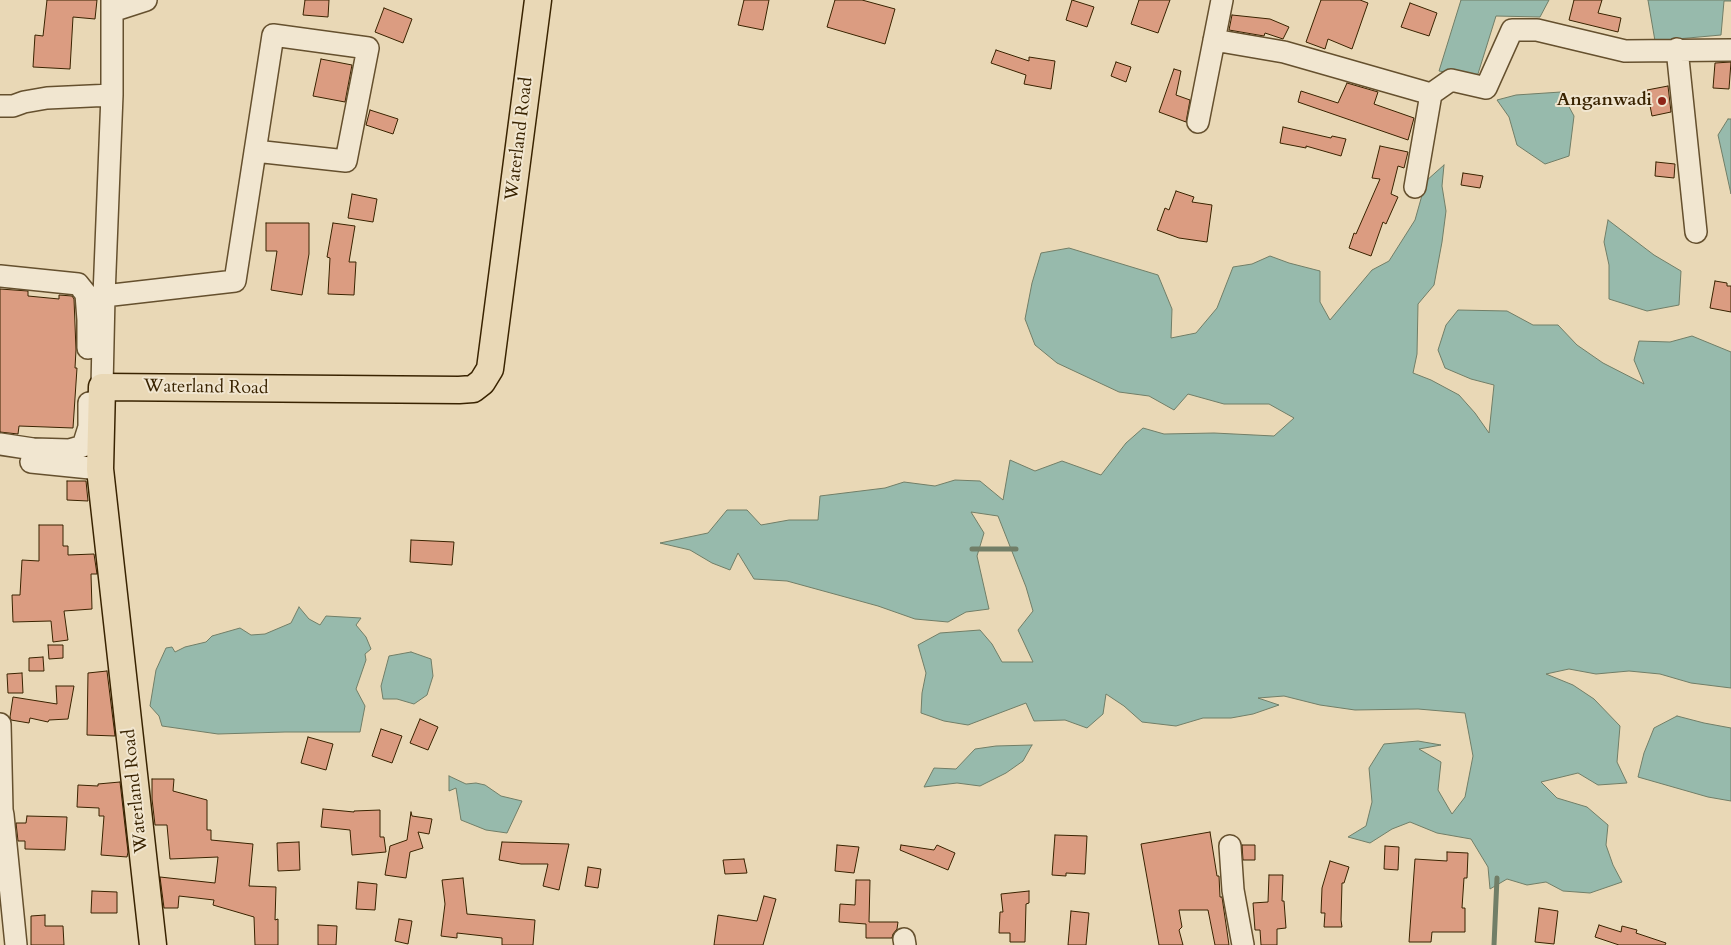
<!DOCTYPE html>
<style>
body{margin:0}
canvas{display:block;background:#e9d8b6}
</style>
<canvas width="1731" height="945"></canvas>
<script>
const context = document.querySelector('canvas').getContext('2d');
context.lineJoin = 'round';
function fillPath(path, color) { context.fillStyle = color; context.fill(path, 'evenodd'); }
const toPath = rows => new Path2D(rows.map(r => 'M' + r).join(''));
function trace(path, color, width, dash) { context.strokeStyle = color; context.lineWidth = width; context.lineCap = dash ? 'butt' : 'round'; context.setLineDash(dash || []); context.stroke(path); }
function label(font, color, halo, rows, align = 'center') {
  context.font = font + ' Cardo,serif'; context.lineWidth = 4; context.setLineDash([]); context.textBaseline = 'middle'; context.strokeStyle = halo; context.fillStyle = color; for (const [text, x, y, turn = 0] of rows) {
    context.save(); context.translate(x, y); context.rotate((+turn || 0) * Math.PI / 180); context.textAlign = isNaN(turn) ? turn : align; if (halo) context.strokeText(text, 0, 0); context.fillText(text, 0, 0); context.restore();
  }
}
const water = toPath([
 [1461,0,1549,0,1540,17,1496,16,1477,77,1439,71,1461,0],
 [1648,0,1731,0,1731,1,1724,1,1721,35,1655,41,1648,0],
 [1561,92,1574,116,1569,156,1545,164,1517,145,1509,117,1497,100,1516,95,1561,92],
 [1728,119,1731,119,1731,194,1718,135,1728,119],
 [1444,165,1442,186,1446,211,1442,242,1434,285,1418,304,1417,354,1413,373,1431,380,1459,395,1475,413,1489,433,1494,385,1471,379,1445,368,1438,350,1446,325,1458,310,1507,311,1533,325,1558,325,1577,345,1603,363,1644,384,1634,360,1639,341,1670,342,1692,336,1731,352,1731,688,1691,683,1660,674,1629,671,1596,674,1569,669,1546,674,1573,685,1594,699,1620,726,1617,762,1627,783,1598,785,1578,773,1541,782,1557,798,1587,807,1608,825,1606,845,1613,865,1622,882,1590,893,1563,891,1546,882,1527,885,1507,879,1490,889,1488,867,1471,839,1437,833,1410,822,1392,829,1370,843,1348,837,1366,826,1372,802,1369,768,1384,744,1418,741,1441,745,1419,749,1441,762,1438,790,1452,814,1465,797,1473,756,1465,713,1418,709,1355,710,1320,705,1284,696,1258,698,1279,705,1253,714,1231,718,1203,718,1176,726,1142,722,1124,706,1106,694,1103,714,1087,728,1065,720,1034,721,1026,703,968,725,944,721,921,713,922,693,926,673,918,645,940,633,980,630,992,644,1002,662,1033,662,1018,630,1033,611,1026,587,998,516,971,512,984,533,977,556,989,609,966,612,948,622,915,619,878,606,787,581,754,579,738,553,730,570,712,563,690,550,660,543,708,533,727,510,747,510,761,525,789,520,818,520,820,496,885,488,904,482,935,486,955,480,980,481,1003,500,1010,460,1035,471,1062,461,1101,475,1126,443,1143,428,1164,434,1214,433,1274,436,1294,418,1269,404,1224,404,1188,394,1174,410,1149,396,1119,392,1057,363,1035,345,1025,319,1032,283,1041,253,1069,248,1158,275,1172,309,1171,338,1196,333,1217,308,1233,267,1252,264,1270,256,1289,263,1320,271,1320,302,1330,320,1372,270,1389,261,1415,220,1426,181,1444,165],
 [1608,220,1654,255,1681,271,1679,305,1647,311,1609,299,1609,265,1604,242,1608,220],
 [299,607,309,619,320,625,326,616,361,618,356,625,366,637,371,649,365,654,366,660,356,689,365,706,360,732,285,732,218,734,162,726,159,716,150,706,156,670,166,648,172,647,175,652,185,647,206,642,212,636,240,628,251,635,265,634,291,623,299,607],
 [411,652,431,659,433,676,427,695,414,704,397,699,383,699,381,686,389,656,411,652],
 [1677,716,1704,723,1731,728,1731,801,1708,797,1638,777,1644,753,1654,728,1677,716],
 [1032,745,1023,761,1006,773,980,786,957,783,924,787,934,768,956,769,975,749,996,746,1032,745],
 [449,776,466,784,476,783,485,785,501,796,522,801,507,833,486,830,461,820,456,788,449,791,449,776]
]);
const stream = toPath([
 [972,549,1016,549],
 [1494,945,1497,878]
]);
const building = toPath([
 [47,0,97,0,95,19,73,17,70,69,33,67,35,35,43,36,47,0],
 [305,0,329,0,328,17,303,15,305,0],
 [744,0,769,0,763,30,738,25,744,0],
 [835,0,862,0,895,9,885,44,827,27,835,0],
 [1072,0,1094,7,1087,27,1066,20,1072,0],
 [1139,0,1170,0,1158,33,1131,24,1139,0],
 [1321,0,1360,0,1368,3,1352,49,1328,39,1325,49,1306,42,1321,0],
 [1574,0,1602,0,1598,13,1621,18,1618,32,1569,20,1574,0],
 [1410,3,1437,13,1429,36,1401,27,1410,3],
 [384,8,412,19,403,43,375,32,384,8],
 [1232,15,1270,19,1289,27,1283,39,1265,33,1264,36,1229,30,1232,15],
 [996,50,1029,61,1029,57,1055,61,1051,89,1024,84,1026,75,991,63,996,50],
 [321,59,352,65,345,102,313,96,321,59],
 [1116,62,1131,67,1126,82,1111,76,1116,62],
 [1731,62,1729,89,1713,88,1715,63,1731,62],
 [1174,69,1181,71,1176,95,1190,100,1186,122,1159,112,1174,69],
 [1347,83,1378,92,1374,104,1414,118,1408,140,1298,102,1301,91,1338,103,1347,83],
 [1668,86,1671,112,1652,116,1647,90,1668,86],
 [370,110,398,119,393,134,366,125,370,110],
 [1283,127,1331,138,1332,136,1346,139,1341,156,1306,146,1306,148,1280,143,1283,127],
 [1380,146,1408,152,1404,168,1398,166,1391,194,1398,197,1386,224,1383,222,1371,256,1349,248,1354,233,1356,234,1380,179,1372,178,1380,146],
 [1656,162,1675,164,1674,178,1655,176,1656,162],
 [1463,173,1483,176,1480,188,1461,185,1463,173],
 [1176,191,1194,197,1192,202,1212,205,1207,242,1179,238,1157,230,1165,208,1169,210,1176,191],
 [352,194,377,199,373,222,348,218,352,194],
 [266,223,309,223,309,254,302,295,271,290,277,251,266,251,266,223],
 [333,223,355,226,349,262,356,262,354,295,328,294,330,258,327,257,333,223],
 [1715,281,1727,283,1727,286,1731,286,1731,312,1710,308,1715,281],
 [0,289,28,291,28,296,59,299,59,295,72,296,74,299,76,350,75,368,77,368,73,428,19,426,18,434,0,432,0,289],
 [67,481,86,481,88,501,67,500,67,481],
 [39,525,63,525,63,546,68,546,68,555,94,554,97,574,91,574,92,609,64,611,68,640,53,642,51,621,13,622,12,595,20,595,22,560,39,561,39,525],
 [411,540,454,542,452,565,410,562,411,540],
 [48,645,63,645,63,658,49,659,48,645],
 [43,657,44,671,29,671,29,658,43,657],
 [107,671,115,736,87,735,88,673,107,671],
 [22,673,23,693,8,693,7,674,22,673],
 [56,686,74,686,68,719,49,720,48,722,30,718,29,723,11,720,10,717,13,697,57,704,56,686],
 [420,719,438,727,428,750,410,743,420,719],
 [381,729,402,736,392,763,372,756,381,729],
 [308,737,333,744,326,770,301,763,308,737],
 [152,779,174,779,173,791,207,800,207,830,211,830,211,840,253,844,249,886,276,887,275,920,278,919,278,945,255,945,254,917,213,905,214,900,179,896,178,908,164,908,160,877,215,883,218,857,170,859,167,825,155,825,152,799,152,779],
 [120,782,128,852,127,857,101,855,104,816,99,816,99,808,77,807,78,785,98,786,98,784,120,782],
 [323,809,354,812,354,811,380,810,380,837,384,837,386,852,352,855,350,830,321,827,323,809],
 [411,812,412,816,432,819,429,834,418,832,423,848,410,852,406,878,385,875,390,846,407,840,411,812],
 [27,816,67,817,65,850,25,849,25,841,18,841,16,823,26,823,27,816],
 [1210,832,1217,876,1219,876,1220,897,1222,897,1229,945,1215,945,1208,910,1179,910,1182,927,1179,930,1183,945,1159,945,1141,844,1210,832],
 [1055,835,1087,836,1085,874,1066,873,1066,876,1052,875,1055,835],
 [299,842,300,870,278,871,277,843,299,842],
 [502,842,569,844,559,890,543,886,548,864,521,864,499,860,502,842],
 [837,845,859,847,854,873,835,871,837,845],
 [901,845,934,850,937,845,955,853,948,870,900,850,901,845],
 [1242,845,1255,845,1255,860,1243,860,1242,845],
 [1385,846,1399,847,1398,870,1384,869,1385,846],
 [1447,852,1468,853,1467,878,1464,878,1462,908,1465,908,1465,932,1432,932,1431,942,1409,942,1415,859,1447,861,1447,852],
 [744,859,747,873,725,874,723,860,744,859],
 [1330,861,1349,867,1344,883,1342,883,1341,920,1342,927,1324,927,1325,913,1321,913,1322,888,1330,861],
 [588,867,601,869,598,888,585,886,588,867],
 [1269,875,1283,875,1282,901,1284,901,1286,928,1277,929,1277,945,1261,945,1260,930,1255,930,1253,903,1268,902,1269,875],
 [463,878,467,914,535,920,533,945,502,945,502,938,457,933,457,938,441,936,445,904,442,880,463,878],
 [856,880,870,880,869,922,898,922,897,929,893,934,892,938,866,938,866,924,839,922,840,904,855,905,856,880],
 [358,882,377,884,375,910,356,909,358,882],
 [92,891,117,892,117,913,91,913,92,891],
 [1029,891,1029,903,1026,904,1025,942,1010,942,1010,933,999,933,1000,912,1003,912,1001,894,1029,891],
 [764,896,776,899,763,945,714,945,718,915,757,921,764,896],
 [1539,908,1558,911,1554,944,1535,942,1539,908],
 [1071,911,1089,913,1086,945,1068,945,1071,911],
 [45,915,45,926,63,926,64,945,31,945,31,916,45,915],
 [399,919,412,921,408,944,395,941,399,919],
 [318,925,337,926,336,945,318,945,318,925],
 [1599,925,1621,932,1622,926,1637,930,1636,933,1666,943,1665,945,1619,945,1595,937,1599,925]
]);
const minor = toPath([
 [112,11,146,0],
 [1214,40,1284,52,1431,94],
 [1677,49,1696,232],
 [0,106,13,106,24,102,47,98,112,95],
 [1198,122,1222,0],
 [1415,187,1431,94,1451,80,1486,88,1512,30,1537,30,1625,51,1731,50],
 [0,276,78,284,86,294,88,320,88,348],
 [104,296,112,95,112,0],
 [102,387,104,296,235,281,273,35,368,48,346,161,255,151],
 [0,444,33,449,69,450,83,446,89,427,89,403],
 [31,462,100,469],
 [0,724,2,810],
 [0,810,2,810,3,815,16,945],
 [1230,846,1233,890,1243,945],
 [904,939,905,945]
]);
const major = toPath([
 [153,945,100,469,102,387,459,390,473,389,482,382,490,369,538,0]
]);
const markers = [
 [1662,101,5,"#8f2418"]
];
const poiNames = [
 ["Anganwadi",1652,101]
];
const streetNames = [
 ["Waterland Road",520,139,-83],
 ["Waterland Road",206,388,1],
 ["Waterland Road",136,791,-96]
];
fillPath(water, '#97baac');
trace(water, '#717e67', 1);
trace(stream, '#717e67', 5);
fillPath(building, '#db9c81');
trace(building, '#392300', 1);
trace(minor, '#65502e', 24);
trace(major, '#392300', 29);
trace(minor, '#f1e6d0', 21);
trace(major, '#e9d8b6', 26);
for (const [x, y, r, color] of markers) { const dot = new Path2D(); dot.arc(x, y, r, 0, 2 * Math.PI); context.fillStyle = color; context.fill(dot); trace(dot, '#f1e6d0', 2); }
label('bold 18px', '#392300', '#f1e6d0', poiNames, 'right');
label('18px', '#392300', '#f1e6d0', streetNames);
</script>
